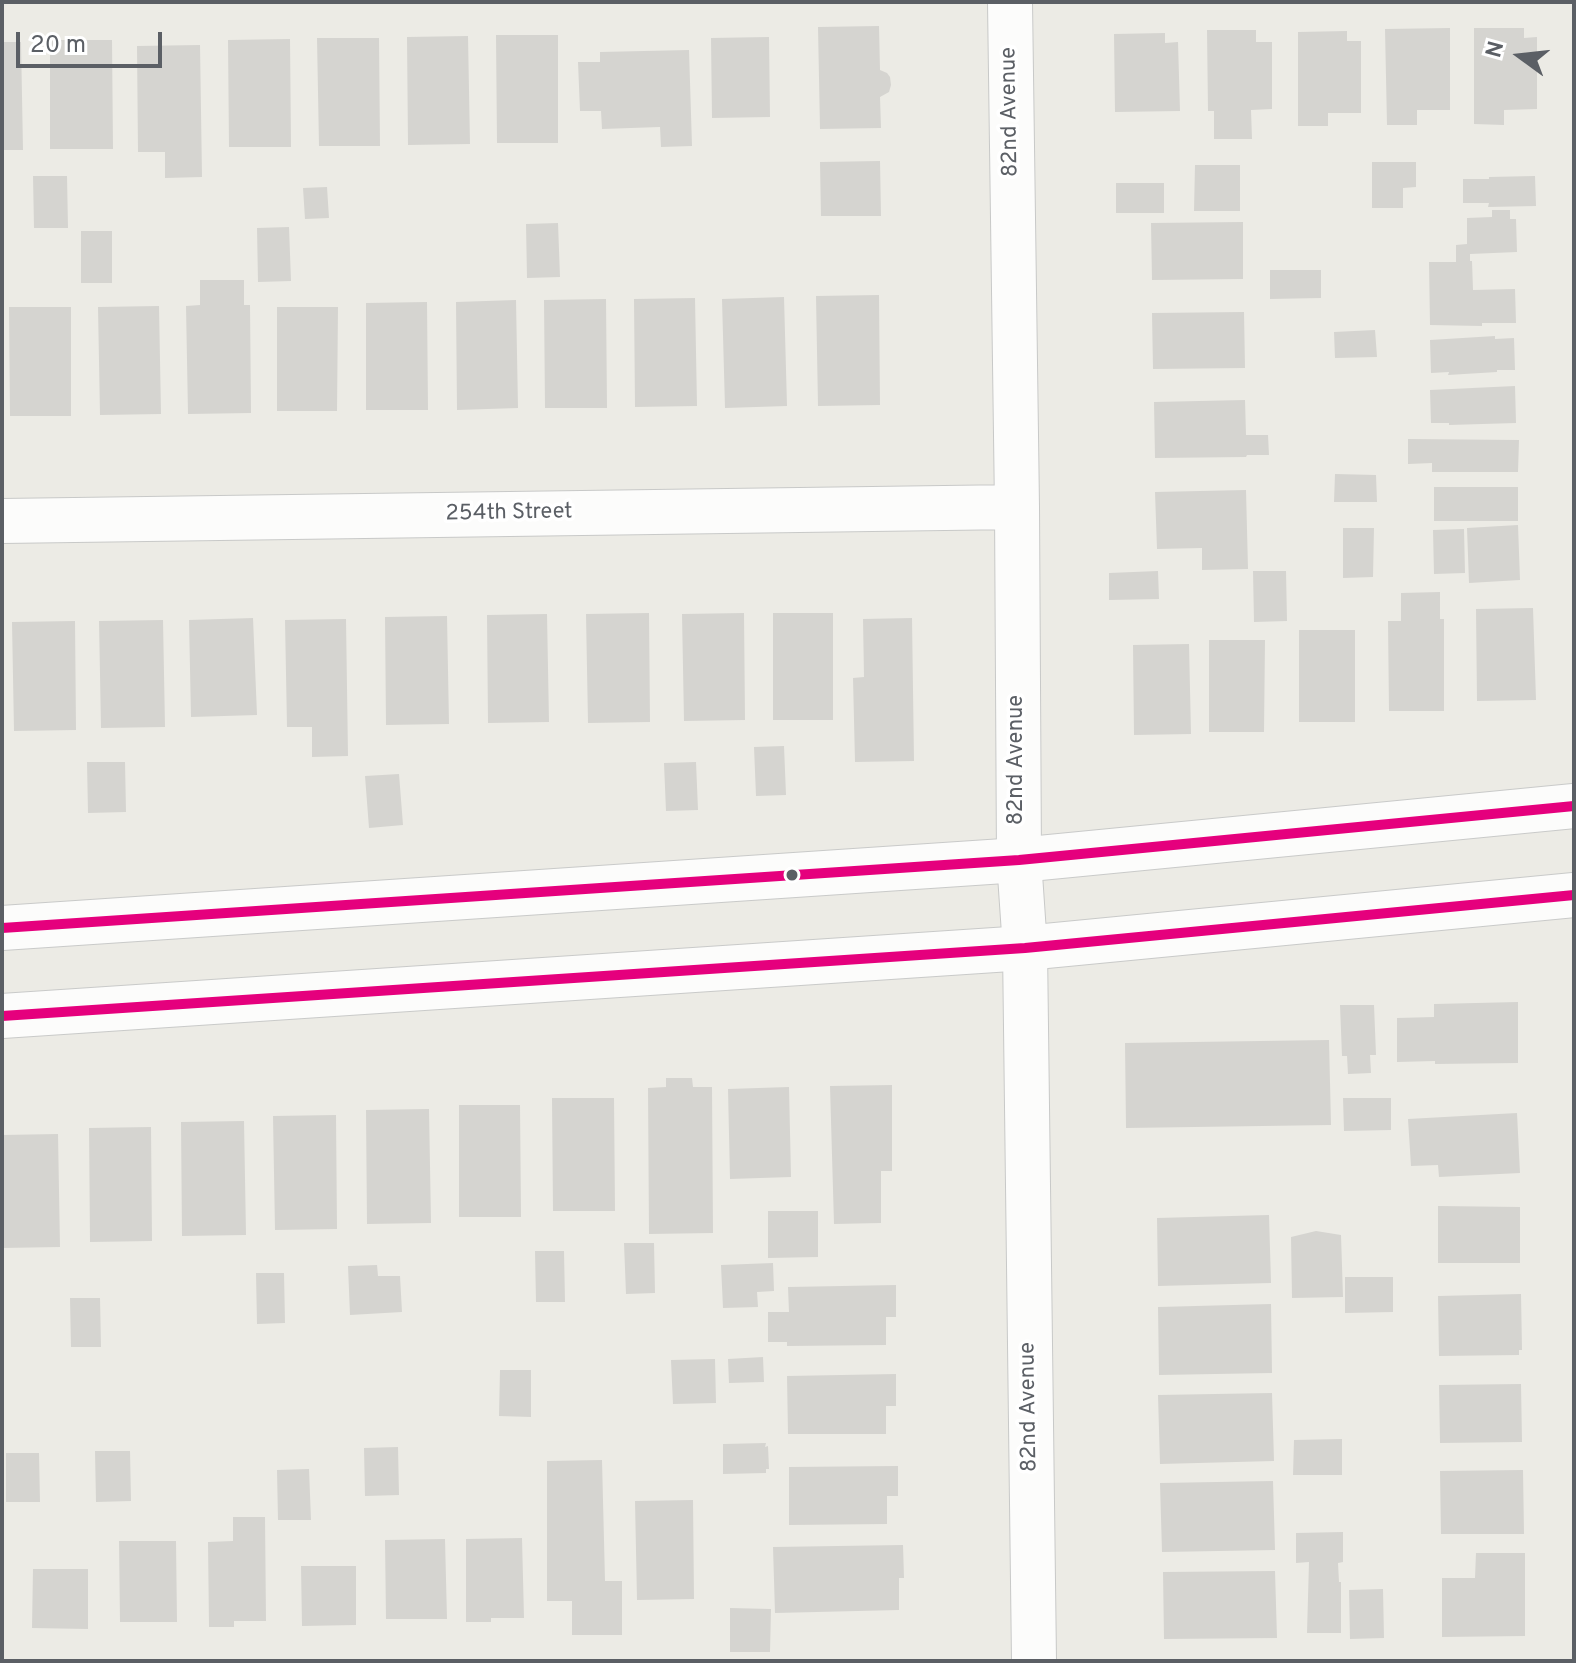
<!DOCTYPE html>
<style>
body{margin:0}
#map{position:relative;width:1576px;height:1663px;overflow:hidden;background:#ecebe5;font-family:Overpass,sans-serif}
canvas{display:block}
.frame{position:absolute;inset:0;border:4px solid #5b5f65;pointer-events:none}
.north{position:absolute;left:1480px;top:16px;width:80px;height:80px;-webkit-text-stroke:6px #fff;paint-order:stroke;rotate:285deg;font-size:22px;font-weight:700;line-height:32px;text-align:center;color:#5b5f65}
.north::after{content:'';display:block;margin:auto;width:28px;height:36px;background:#5b5f65;clip-path:polygon(50% 0,100% 100%,50% 72%,0 100%)}
.scale{position:absolute;left:16px;top:32px;width:146px;height:36px;box-sizing:border-box;border:4px solid #5b5f65;border-top:0;padding-left:10px;font-size:24px;line-height:28px;white-space:nowrap;color:#5b5f65;-webkit-text-stroke:6px #fff;paint-order:stroke}
</style>
<div id="map">
<canvas width="1576" height="1663"></canvas>
<div class="frame"></div>
<div class="north">N</div>
<div class="scale">20 m</div>
</div>
<script>
const context = document.querySelector('canvas').getContext('2d');
context.lineJoin = 'round';
function fillPath(path, color) { context.fillStyle = color; context.fill(path, 'evenodd'); }
const toPath = rows => new Path2D(rows.map(r => 'M' + r).join(''));
function trace(path, color, width, dash) { context.strokeStyle = color; context.lineWidth = width; context.lineCap = dash ? 'butt' : 'round'; context.setLineDash(dash || []); context.stroke(path); }
function label(font, color, halo, rows, align = 'center') {
  context.font = font + ' Overpass,sans-serif'; context.lineWidth = 7; context.setLineDash([]); context.textBaseline = 'middle'; context.strokeStyle = halo; context.fillStyle = color; for (const [text, x, y, turn = 0] of rows) {
    context.save(); context.translate(x, y); context.rotate((+turn || 0) * Math.PI / 180); context.textAlign = isNaN(turn) ? turn : align; if (halo) context.strokeText(text, 0, 0); context.fillText(text, 0, 0); context.restore();
  }
}
const building = toPath([
 [879,26,880,70,887,73,890,77,891,85,889,92,880,97,881,128,820,129,818,27],
 [1450,28,1450,110,1417,110,1417,125,1387,125,1385,29],
 [1474,28,1524,28,1524,38,1537,37,1537,109,1504,110,1504,125,1474,124],
 [1207,30,1256,30,1256,42,1272,42,1272,109,1251,110,1252,139,1214,139,1214,111,1208,111],
 [1347,31,1347,41,1361,41,1361,113,1328,113,1328,126,1298,126,1298,32],
 [1165,33,1165,43,1178,42,1180,111,1115,112,1114,34],
 [496,35,558,35,558,143,497,143],
 [468,36,470,144,408,145,407,37],
 [769,37,770,117,712,118,711,38],
 [317,38,379,38,380,146,319,146],
 [290,39,291,147,229,147,228,40],
 [50,40,112,40,113,149,50,149],
 [2,42,21,42,23,150,2,150],
 [200,45,202,177,165,178,165,152,138,152,137,46],
 [689,50,692,146,661,147,660,127,602,129,601,111,580,111,578,62,600,62,600,52],
 [880,161,881,216,821,216,820,162],
 [1372,162,1416,162,1416,187,1403,188,1403,208,1372,208],
 [1195,165,1240,165,1240,211,1194,211],
 [33,176,67,176,68,228,34,228],
 [1535,176,1536,206,1488,207,1489,203,1463,203,1463,179,1489,179,1489,177],
 [1116,183,1164,183,1164,213,1116,213],
 [327,187,329,218,305,219,303,188],
 [1492,210,1510,210,1510,219,1516,219,1517,252,1470,254,1470,261,1472,261,1473,290,1515,289,1516,323,1482,323,1482,326,1430,325,1429,262,1456,262,1456,245,1467,244,1467,218,1492,217],
 [1243,222,1243,279,1152,280,1151,223],
 [558,223,560,277,527,278,526,224],
 [289,227,291,281,258,282,257,228],
 [81,231,112,231,112,283,81,283],
 [1270,270,1321,270,1321,298,1270,299],
 [200,280,244,280,244,305,250,305,251,413,188,414,186,306,200,305],
 [879,295,880,405,818,406,816,296],
 [784,297,787,406,725,408,722,299],
 [695,298,697,406,635,407,634,299],
 [606,299,607,408,545,408,544,300],
 [516,300,518,408,457,410,456,302],
 [427,302,428,410,366,410,366,303],
 [159,306,161,414,100,415,98,307],
 [9,307,71,307,71,416,10,416],
 [277,307,338,307,337,411,277,411],
 [1244,312,1245,368,1153,369,1152,313],
 [1375,330,1377,357,1335,358,1334,332],
 [1495,336,1495,339,1514,338,1515,370,1497,370,1497,372,1448,375,1449,372,1431,373,1430,340],
 [1515,386,1516,423,1449,425,1449,423,1431,423,1430,390],
 [1245,400,1246,435,1268,435,1269,455,1247,455,1246,457,1155,458,1154,402],
 [1408,439,1519,440,1518,472,1432,472,1432,463,1408,464],
 [1335,474,1376,475,1377,502,1334,502],
 [1434,487,1518,487,1518,521,1434,521],
 [1246,490,1248,569,1202,570,1202,548,1157,549,1155,492],
 [1518,525,1520,580,1469,583,1467,528],
 [1343,528,1374,528,1373,577,1343,578],
 [1464,529,1465,573,1434,574,1433,530],
 [1158,571,1159,599,1109,600,1109,573],
 [1253,571,1286,571,1287,621,1254,622],
 [1440,592,1440,619,1444,619,1444,711,1389,711,1388,621,1401,621,1401,593],
 [1533,608,1536,700,1477,701,1476,609],
 [649,613,650,722,588,723,586,614],
 [744,613,745,720,684,721,682,614],
 [773,613,833,613,833,720,773,720],
 [547,614,549,722,488,723,487,615],
 [447,616,449,724,386,725,385,617],
 [253,618,257,715,191,717,189,620],
 [912,618,914,761,855,762,853,678,864,677,863,619],
 [346,619,348,756,312,757,312,727,287,727,285,620],
 [163,620,165,727,101,728,99,621],
 [75,621,76,730,14,731,12,622],
 [1299,630,1355,630,1355,722,1299,722],
 [1209,640,1265,640,1264,732,1209,732],
 [1189,644,1191,734,1134,735,1133,645],
 [784,746,786,795,756,796,754,747],
 [87,762,125,762,126,812,88,813],
 [696,762,698,810,666,811,664,763],
 [399,774,403,825,369,828,365,776],
 [1518,1002,1518,1063,1435,1064,1435,1061,1397,1062,1397,1018,1434,1017,1434,1004],
 [1340,1005,1374,1005,1376,1055,1370,1055,1371,1073,1348,1074,1347,1056,1342,1056],
 [1329,1040,1331,1125,1126,1128,1125,1043],
 [666,1078,692,1078,693,1087,712,1087,713,1233,649,1234,648,1088,666,1087],
 [892,1085,892,1171,881,1171,881,1223,834,1224,830,1086],
 [789,1087,791,1177,730,1179,728,1089],
 [552,1098,614,1098,615,1211,553,1211],
 [1343,1098,1391,1098,1391,1130,1344,1131],
 [459,1105,520,1105,521,1217,459,1217],
 [429,1109,431,1223,367,1224,366,1110],
 [1517,1113,1520,1173,1439,1177,1438,1165,1411,1166,1408,1119],
 [336,1115,337,1229,275,1230,273,1116],
 [244,1121,246,1235,182,1236,181,1122],
 [151,1127,152,1241,90,1242,89,1128],
 [58,1134,60,1247,2,1248,2,1135],
 [1438,1206,1520,1207,1520,1263,1438,1263],
 [768,1211,818,1211,818,1257,768,1258],
 [1269,1215,1271,1283,1158,1286,1157,1218],
 [1316,1231,1341,1235,1343,1297,1292,1298,1291,1237],
 [624,1243,654,1243,655,1293,626,1294],
 [535,1251,564,1251,565,1302,536,1302],
 [773,1263,774,1291,757,1292,758,1307,723,1308,721,1265],
 [377,1265,378,1276,400,1276,402,1312,350,1315,348,1266],
 [256,1273,284,1273,285,1323,257,1324],
 [1345,1277,1393,1277,1393,1312,1345,1313],
 [896,1285,896,1317,886,1317,886,1345,787,1346,787,1342,768,1342,768,1312,789,1312,788,1287],
 [1521,1294,1522,1350,1519,1350,1519,1355,1439,1356,1438,1296],
 [70,1298,100,1298,101,1347,71,1347],
 [1271,1304,1272,1373,1159,1375,1158,1307],
 [763,1357,764,1382,729,1383,728,1359],
 [715,1359,716,1403,673,1404,671,1360],
 [500,1370,531,1370,531,1417,499,1416],
 [896,1374,896,1406,886,1406,886,1434,788,1434,787,1376],
 [1521,1384,1522,1442,1440,1443,1439,1385],
 [1272,1393,1274,1461,1160,1464,1158,1395],
 [1342,1439,1342,1475,1293,1475,1294,1440],
 [766,1443,765,1447,768,1446,769,1469,766,1469,766,1473,723,1474,723,1444],
 [398,1447,399,1495,365,1496,364,1448],
 [95,1451,130,1451,131,1501,96,1502],
 [6,1453,39,1453,40,1502,6,1502],
 [602,1460,605,1581,622,1581,622,1635,572,1635,572,1601,547,1601,547,1461],
 [898,1466,898,1496,887,1496,887,1524,789,1525,789,1467],
 [309,1469,311,1520,278,1520,277,1470],
 [1523,1470,1524,1534,1441,1534,1440,1471],
 [1273,1481,1275,1550,1162,1552,1160,1483],
 [693,1500,694,1599,637,1600,635,1501],
 [233,1517,265,1517,266,1621,234,1621,234,1627,209,1627,208,1542,233,1541],
 [1343,1532,1343,1562,1338,1563,1339,1582,1341,1582,1341,1633,1307,1633,1309,1562,1296,1563,1296,1533],
 [522,1538,524,1618,491,1618,491,1622,466,1622,466,1539],
 [445,1539,447,1619,386,1619,385,1540],
 [119,1541,176,1541,177,1622,120,1622],
 [903,1545,904,1578,899,1578,899,1610,775,1613,773,1547],
 [1476,1553,1525,1553,1525,1636,1442,1637,1442,1578,1475,1578],
 [301,1566,356,1566,356,1625,302,1626],
 [33,1569,88,1569,88,1629,32,1628],
 [1275,1571,1277,1638,1164,1639,1163,1572],
 [1383,1589,1384,1638,1350,1639,1349,1590],
 [730,1608,771,1609,770,1652,730,1652]
]);
const minor = toPath([
 [1010,2,1017,507,1019,860,1025,948,1034,1661],
 [2,521,1017,507]
]);
const secondary = toPath([
 [2,928,1019,860,1574,806],
 [2,1016,1025,948,1574,895]
]);
const bus1 = toPath([
 [2,928,1019,860,1574,806],
 [2,1016,1025,948,1574,895]
]);
const markers = [
 [792,875,7,"#5b5f65"]
];
const streetNames = [
 ["82nd Avenue",1011,112,-91],
 ["254th Street",509,514,-1],
 ["82nd Avenue",1018,760,-90],
 ["82nd Avenue",1030,1407,-91]
];
fillPath(building, '#d5d4d0');
trace(minor, '#c8c9c8', 46);
trace(secondary, '#c9cac9', 46);
trace(minor, '#fcfcfb', 44);
trace(secondary, '#fcfcfb', 44);
trace(bus1, '#e5007d', 10);
for (const [x, y, r, color] of markers) { const dot = new Path2D(); dot.arc(x, y, r, 0, 2 * Math.PI); context.fillStyle = color; context.fill(dot); trace(dot, '#fff', 3); }
label('22px', '#5b5f65', '#fff', streetNames);
</script>
